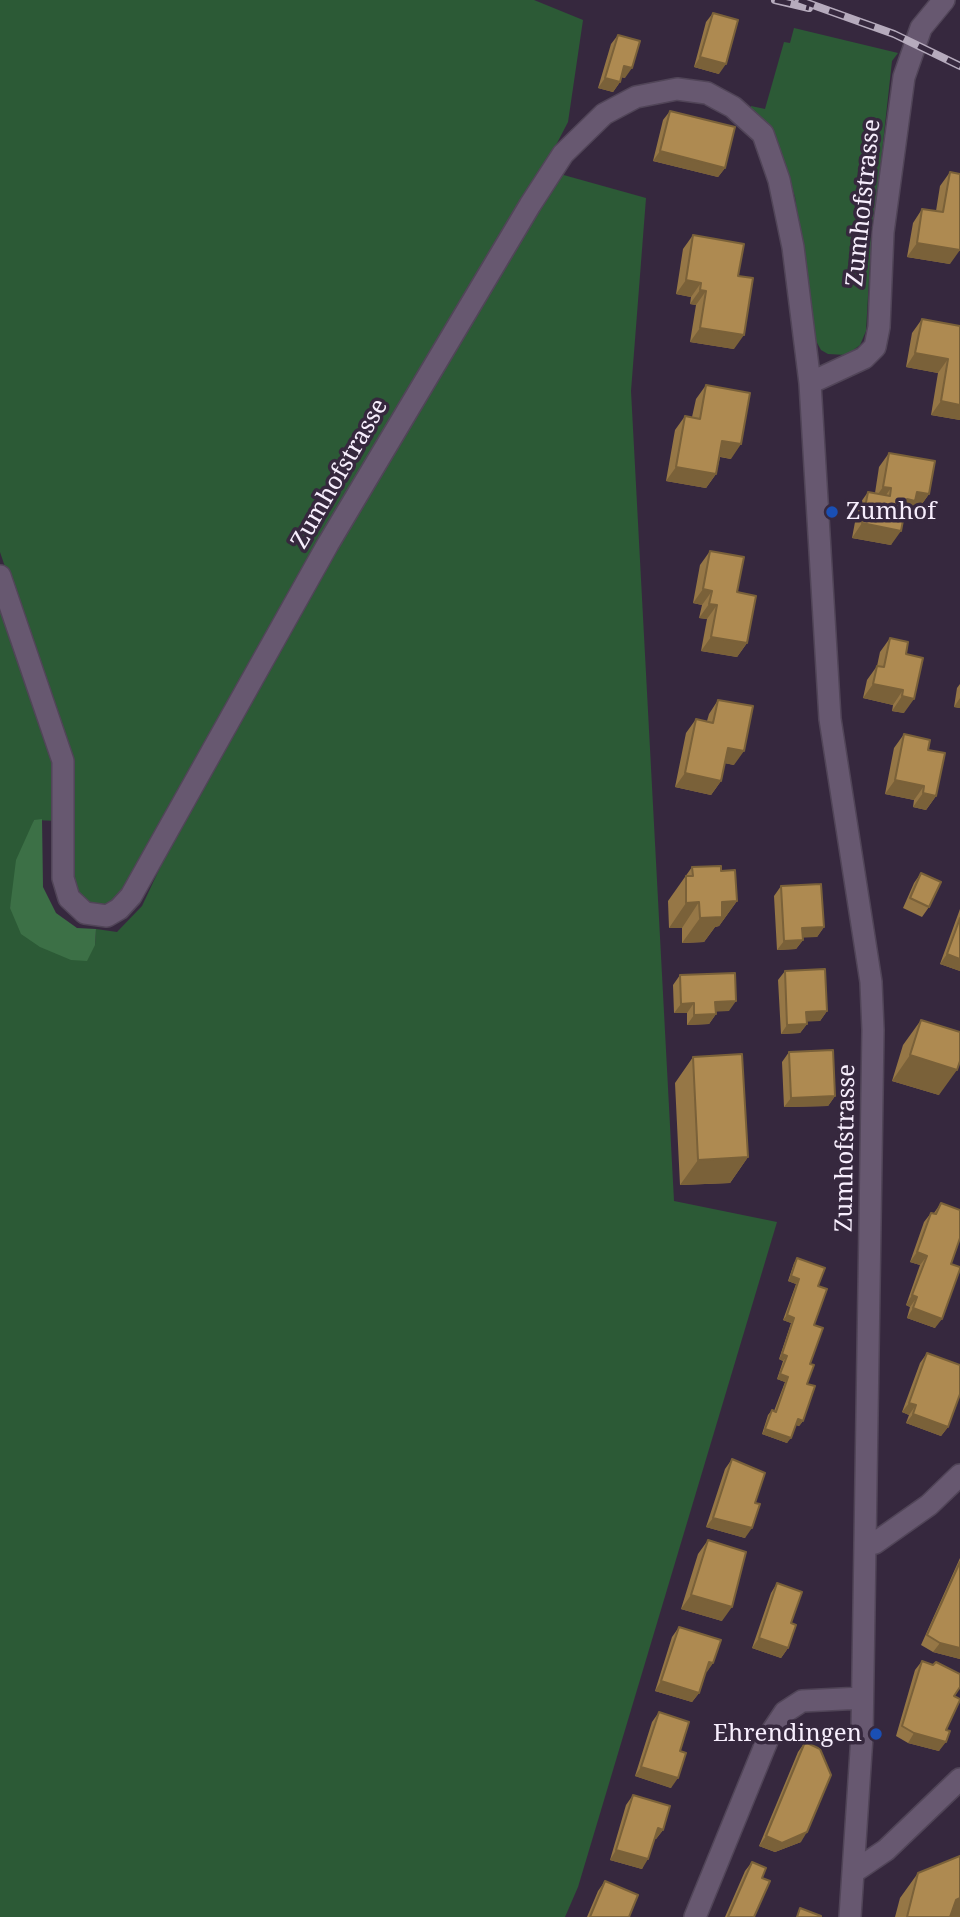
<!DOCTYPE html>
<style>
body{margin:0}
canvas{display:block;background:#36283e}
</style>
<canvas width="960" height="1917"></canvas>
<script>
const context = document.querySelector('canvas').getContext('2d');
context.lineJoin = 'round';
function fillPath(path, color) { context.fillStyle = color; context.fill(path, 'evenodd'); }
const toPath = rows => new Path2D(rows.map(r => 'M' + r).join(''));
function trace(path, color, width, dash) { context.strokeStyle = color; context.lineWidth = width; context.lineCap = dash ? 'butt' : 'round'; context.setLineDash(dash || []); context.stroke(path); }
function label(font, color, halo, rows, align = 'center') {
  context.font = font + ' "Noto Serif",serif'; context.lineWidth = 7; context.setLineDash([]); context.textBaseline = 'middle'; context.strokeStyle = halo; context.fillStyle = color; for (const [text, x, y, turn = 0] of rows) {
    context.save(); context.translate(x, y); context.rotate((+turn || 0) * Math.PI / 180); context.textAlign = isNaN(turn) ? turn : align; if (halo) context.strokeText(text, 0, 0); context.fillText(text, 0, 0); context.restore();
  }
}
const green = toPath([
 [0,0,534,0,583,20,568,122,543,170,406,398,384,428,378,445,127,893,101,909,84,901,74,883,51,702,0,552],
 [794,28,898,53,892,61,870,261,866,331,860,345,847,355,828,354,821,350,815,339,795,197,782,156,751,111,751,106,765,109,784,42,790,43],
 [560,174,646,198,631,391,674,1201,777,1222,578,1887,565,1917,0,1917,0,592,54,764,58,821,34,820,10,908,95,945,96,929,117,932,142,906,189,806,364,496]
]);
const forest = toPath([
 [42,819,43,887,56,913,77,928,96,929,95,945,87,961,71,960,40,947,21,934,10,908,16,860,34,820]
]);
const minor = toPath([
 [810,383,864,358,875,347,879,327,883,232,904,77,921,28,944,0],
 [0,576,63,761,63,878,69,898,85,913,107,916,119,909,131,896,328,544,530,205,563,154,604,114,636,97,677,89,707,93,718,99,733,107,763,134,779,180,793,247,810,383,830,719,871,982,873,1030,862,1736,850,1917],
 [866,1545,875,1543,929,1505,960,1475],
 [855,1871,886,1850,960,1779],
 [695,1917,769,1736,785,1712,802,1701,862,1698]
]);
const rail = toPath([
 [775,0,809,8],
 [799,0,894,34,960,66]
]);
const wall = toPath([
 [713,13,719,74,694,67,706,22],
 [618,35,625,78,621,77,620,82,613,92,598,88,611,44],
 [670,111,725,168,718,177,653,161,663,120],
 [950,172,950,264,907,257,913,223,922,209,936,211,940,186],
 [693,235,738,276,734,349,690,342,696,305,690,304,691,297,676,294,683,249],
 [922,319,960,326,960,420,931,415,938,373,906,367,912,333],
 [706,385,731,459,720,457,716,474,706,488,666,481,675,430,685,416,692,417,696,399],
 [889,453,929,494,919,508,912,507,905,515,904,515,891,545,852,538,858,506,868,492,875,493,879,467],
 [710,551,737,592,747,643,737,657,701,651,707,619,699,618,702,605,693,603,700,565],
 [890,638,906,654,904,713,892,711,893,705,863,698,867,680,877,666,880,652],
 [960,684,960,708,954,707,957,688],
 [718,700,734,765,725,763,721,781,711,795,675,787,686,733,696,719,707,721,709,714],
 [904,734,928,750,936,796,926,810,913,807,914,800,885,794,894,748],
 [692,867,721,871,737,901,719,926,715,927,704,942,682,943,682,928,669,928,668,901],
 [921,873,929,907,922,917,903,908,914,883],
 [781,886,824,927,817,937,803,937,803,940,796,949,777,950,774,896],
 [960,909,960,971,940,964],
 [785,971,827,1011,820,1021,807,1021,807,1024,800,1033,781,1034,778,980],
 [680,975,729,1011,716,1011,716,1014,709,1024,687,1025,687,1013,674,1013,673,985],
 [921,1020,939,1095,892,1081,903,1045],
 [789,1052,835,1096,828,1106,784,1107,782,1062],
 [693,1057,748,1157,730,1183,680,1185,675,1083],
 [941,1203,951,1264,935,1328,907,1318,910,1307,906,1305,920,1265,910,1262,924,1222,931,1213,934,1213],
 [797,1258,818,1286,803,1421,799,1426,796,1425,787,1443,762,1434,768,1415,772,1410,774,1411,785,1382,777,1379,783,1361,779,1359,791,1323,783,1320,796,1284,788,1281,794,1263],
 [927,1353,948,1427,941,1436,906,1423,909,1415,902,1412,920,1363],
 [732,1459,755,1503,745,1538,706,1527,725,1469],
 [708,1540,722,1621,681,1609,698,1554],
 [960,1558,960,1659,933,1652,921,1645],
 [777,1583,791,1623,788,1648,781,1658,752,1648,771,1593],
 [679,1627,713,1663,706,1672,699,1693,692,1702,655,1691,672,1637],
 [922,1661,946,1730,939,1751,908,1743,896,1736,915,1670],
 [659,1712,680,1751,671,1788,635,1776,652,1722],
 [805,1742,801,1842,775,1852,759,1846,798,1752],
 [633,1795,663,1830,656,1839,655,1839,642,1869,610,1860,626,1805],
 [752,1862,762,1878,754,1917,725,1917,745,1871],
 [918,1873,960,1917,895,1917,900,1898],
 [605,1881,629,1917,587,1917,598,1891]
]);
const shadedWall = toPath([
 [700,57,726,64,719,74,694,67],
 [624,66,632,68,625,78,618,76],
 [605,78,620,82,613,92,598,88],
 [660,151,725,168,718,177,653,161],
 [917,243,960,250,950,264,907,257],
 [686,280,701,283,691,297,676,294],
 [700,290,706,291,696,305,690,304],
 [700,328,744,335,734,349,690,342],
 [915,353,948,359,938,373,906,367],
 [941,401,960,405,960,420,931,415],
 [722,441,741,444,731,459,712,455],
 [676,467,716,474,706,488,666,481],
 [883,487,891,488,881,502,873,501],
 [917,492,929,494,919,508,912,507,905,515,897,513,907,499],
 [862,523,901,531,891,545,852,538],
 [703,589,712,591,702,605,693,603],
 [709,604,717,605,707,619,699,618],
 [711,637,747,643,737,657,701,651],
 [873,684,903,690,893,705,863,698],
 [902,696,914,699,904,713,892,711],
 [960,698,960,708,954,707],
 [728,748,744,751,734,765,718,762],
 [685,773,721,781,711,795,675,787],
 [895,780,924,786,914,800,885,794],
 [923,793,936,796,926,810,913,807],
 [737,901,719,926,715,927,704,942,682,943,700,918,722,902],
 [699,902,682,928,669,928,686,903],
 [824,927,817,937,795,938,802,928],
 [803,940,796,949,777,950,784,941],
 [947,954,960,959,960,971,940,964],
 [736,1001,729,1011,709,1012,715,1002],
 [694,1003,687,1013,674,1013,681,1004],
 [827,1011,820,1021,799,1022,806,1012],
 [716,1014,709,1024,687,1025,694,1015],
 [807,1024,800,1033,781,1034,787,1025],
 [910,1055,957,1070,939,1095,892,1081],
 [835,1096,828,1106,784,1107,791,1098],
 [748,1157,730,1183,680,1185,698,1160],
 [917,1252,927,1256,920,1265,910,1262],
 [791,1276,799,1279,796,1284,788,1281],
 [912,1295,917,1297,910,1307,906,1305],
 [913,1308,942,1319,935,1328,907,1318],
 [787,1315,794,1318,791,1323,783,1320],
 [782,1354,787,1356,783,1361,779,1359],
 [780,1374,788,1377,785,1382,777,1379],
 [909,1403,916,1405,909,1415,902,1412],
 [913,1414,948,1427,941,1436,906,1423],
 [798,1419,803,1421,799,1426,794,1424],
 [765,1429,791,1438,787,1443,762,1434],
 [713,1518,752,1528,745,1538,706,1527],
 [691,1595,732,1607,722,1621,681,1609],
 [759,1638,788,1648,781,1658,752,1648],
 [940,1643,960,1648,960,1659,933,1652],
 [709,1662,713,1663,707,1672,702,1671],
 [661,1681,699,1693,692,1702,655,1691],
 [914,1733,946,1742,939,1751,908,1743],
 [641,1767,678,1778,671,1788,635,1776],
 [658,1828,663,1830,656,1839,651,1838],
 [807,1832,801,1842,775,1852,759,1846,766,1836],
 [616,1850,648,1859,642,1869,610,1860],
 [960,1898,960,1917,944,1917,956,1900]
]);
const building = toPath([
 [713,13,738,20,726,64,700,57,713,13],
 [618,35,640,41,632,68,624,66,620,82,605,78,618,35],
 [670,111,735,127,725,168,660,151,670,111],
 [950,172,960,174,960,250,917,243,922,209,943,212,950,172],
 [693,235,744,244,738,276,753,278,744,335,700,328,706,291,700,290,701,283,686,280,693,235],
 [922,319,960,326,960,405,941,401,948,359,915,353,922,319],
 [706,385,750,393,741,444,722,441,716,474,676,467,685,416,700,419,706,385],
 [889,453,935,461,929,494,917,492,915,501,907,499,901,531,862,523,868,492,890,496,891,488,883,487,889,453],
 [710,551,744,557,737,592,756,596,747,643,711,637,717,605,709,604,712,591,703,589,710,551],
 [890,638,908,642,906,654,923,658,914,699,902,696,903,690,873,684,877,666,884,667,890,638],
 [718,700,753,706,744,751,728,748,721,781,685,773,696,719,713,723,718,700],
 [904,734,930,740,928,750,945,753,936,796,923,793,924,786,895,780,904,734],
 [721,866,721,871,735,870,737,901,722,902,722,917,700,918,699,902,686,903,686,876,693,876,692,867,721,866],
 [921,873,941,882,929,907,910,898,921,873],
 [821,884,824,927,802,928,803,940,784,941,781,886,821,884],
 [960,918,960,959,947,954,960,918],
 [825,969,827,1011,806,1012,807,1024,787,1025,785,971,825,969],
 [735,973,736,1001,715,1002,716,1014,694,1015,694,1003,681,1004,680,975,735,973],
 [921,1020,960,1032,960,1061,957,1070,910,1055,921,1020],
 [833,1050,835,1096,791,1098,789,1052,833,1050],
 [742,1054,748,1157,698,1160,693,1057,742,1054],
 [941,1203,960,1210,960,1238,951,1264,960,1267,960,1269,942,1319,913,1308,917,1297,912,1295,927,1256,917,1252,931,1213,936,1214,941,1203],
 [797,1258,825,1268,818,1286,827,1289,814,1325,823,1328,810,1364,814,1365,807,1384,815,1386,803,1421,798,1419,791,1438,765,1429,772,1410,776,1412,788,1377,780,1374,787,1356,782,1354,794,1318,787,1315,799,1279,791,1276,797,1258],
 [927,1353,960,1365,960,1394,948,1427,913,1414,916,1405,909,1403,927,1353],
 [732,1459,765,1473,755,1503,760,1504,752,1528,713,1518,732,1459],
 [708,1540,746,1552,732,1607,691,1595,708,1540],
 [960,1562,960,1648,940,1643,927,1635,960,1562],
 [777,1583,802,1592,791,1623,796,1625,788,1648,759,1638,777,1583],
 [679,1627,721,1640,713,1663,709,1662,699,1693,661,1681,679,1627],
 [922,1661,933,1665,936,1662,960,1674,960,1687,954,1696,960,1699,960,1700,946,1730,950,1731,946,1742,914,1733,902,1726,922,1661],
 [659,1712,689,1722,680,1751,686,1753,678,1778,641,1767,659,1712],
 [805,1742,820,1749,831,1775,807,1832,782,1843,766,1836,805,1742],
 [633,1795,670,1806,663,1830,658,1828,648,1859,616,1850,633,1795],
 [960,1856,960,1898,956,1900,950,1917,907,1917,918,1873,960,1856],
 [752,1862,766,1868,762,1878,770,1881,754,1917,728,1917,752,1862],
 [605,1881,638,1895,629,1917,590,1917,605,1881],
 [800,1908,821,1916,821,1917,797,1917,800,1908]
]);
const markers = [
 [832,512,7,"#1a4fb4"],
 [876,1734,7,"#1a4fb4"]
];
const streetNames = [
 ["Zumhofstrasse",864,203,-84],
 ["Zumhofstrasse",340,474,-60],
 ["Zumhofstrasse",846,1148,-89]
];
const poiNames = [
 ["Zumhof",846,512],
 ["Ehrendingen",862,1734,"right"]
];
fillPath(green, '#2c5a36');
fillPath(forest, '#3c7046');
trace(minor, '#514558', 24);
trace(minor, '#675870', 21);
trace(rail, '#b6abbd', 8);
trace(rail, '#36283e', 5, [16]);
fillPath(wall, '#967746');
fillPath(shadedWall, '#7a6139');
fillPath(building, '#ae8a51');
trace(building, '#7a6139', 2);
for (const [x, y, r, color] of markers) { const dot = new Path2D(); dot.arc(x, y, r, 0, 2 * Math.PI); context.fillStyle = color; context.fill(dot); trace(dot, '#36283e', 2.5); }
label('24px', '#f7eefd', '#36283e', streetNames);
label('24px', '#f7eefd', '#36283e', poiNames, 'left');
</script>
